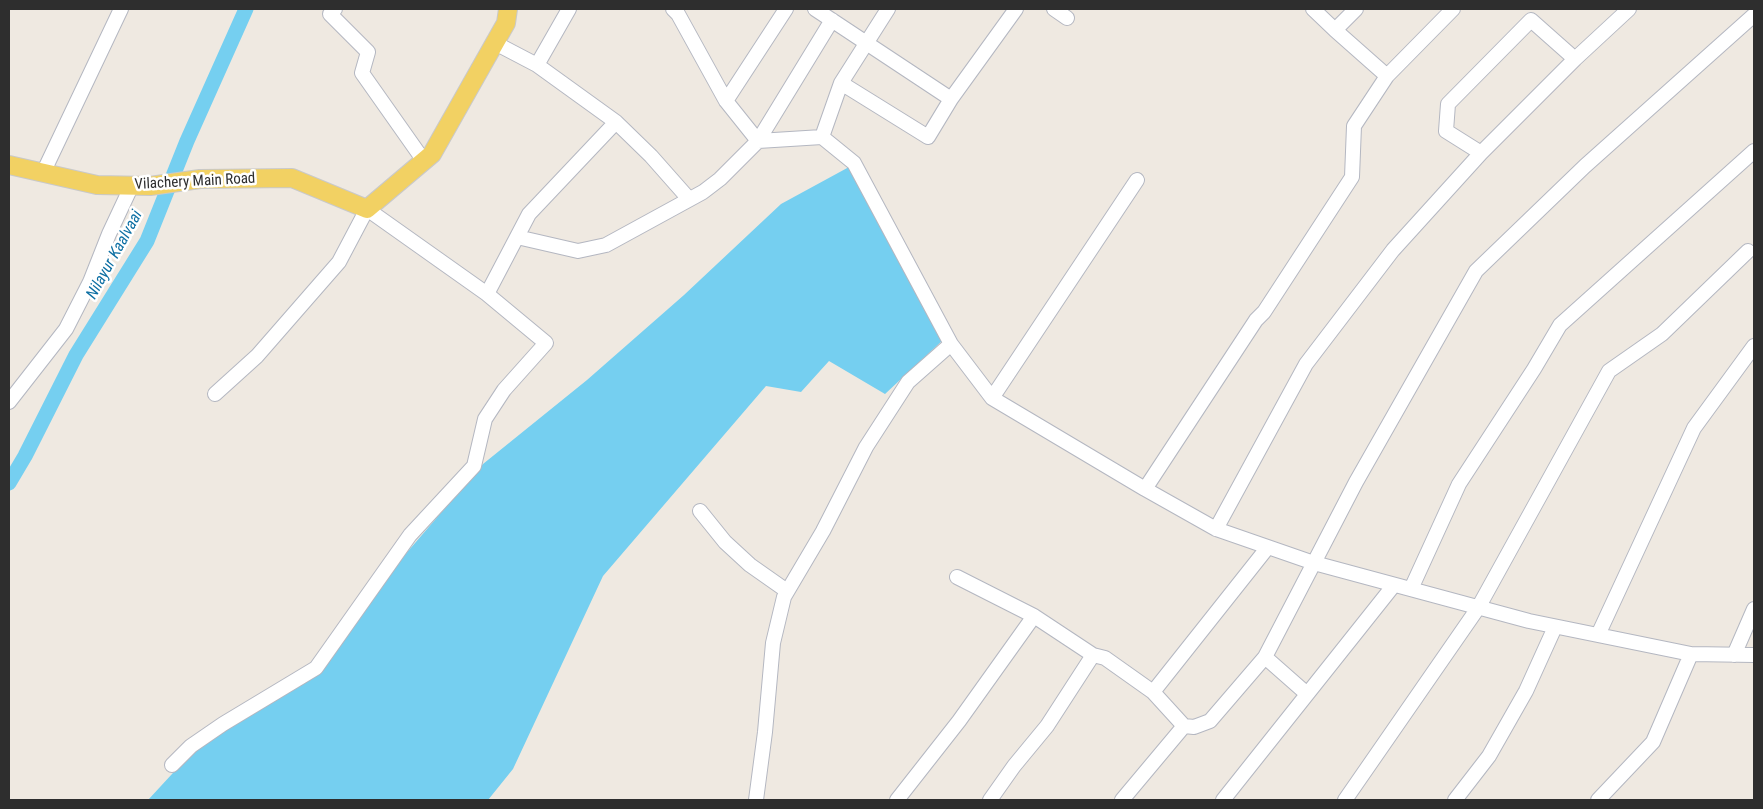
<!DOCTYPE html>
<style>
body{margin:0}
#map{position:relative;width:1763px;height:809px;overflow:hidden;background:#efe9e1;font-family:"Roboto Condensed",sans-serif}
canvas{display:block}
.frame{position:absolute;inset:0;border:10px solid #2e2e2e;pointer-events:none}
</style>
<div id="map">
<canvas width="1763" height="809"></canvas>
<div class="frame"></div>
</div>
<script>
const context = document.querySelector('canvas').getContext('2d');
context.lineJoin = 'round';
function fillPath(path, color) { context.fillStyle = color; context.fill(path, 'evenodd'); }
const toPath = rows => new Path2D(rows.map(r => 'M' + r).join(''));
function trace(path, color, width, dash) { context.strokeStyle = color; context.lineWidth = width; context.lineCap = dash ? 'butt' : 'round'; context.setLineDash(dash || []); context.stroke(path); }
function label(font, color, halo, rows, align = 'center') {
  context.font = font + ' "Roboto Condensed",sans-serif'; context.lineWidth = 5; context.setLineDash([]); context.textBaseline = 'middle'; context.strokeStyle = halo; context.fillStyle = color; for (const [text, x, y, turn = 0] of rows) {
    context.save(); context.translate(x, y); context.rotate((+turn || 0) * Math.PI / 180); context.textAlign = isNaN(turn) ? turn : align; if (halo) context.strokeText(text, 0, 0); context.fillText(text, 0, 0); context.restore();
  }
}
const water = toPath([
 [849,167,943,340,885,394,829,361,801,392,766,386,603,576,513,769,488,800,148,800,196,748,321,671,366,600,483,464,587,380,684,295,781,204]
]);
const canal = toPath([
 [9,483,25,456,76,355,147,241,187,141,246,9]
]);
const minor = toPath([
 [335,9,330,14,368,52,362,73,424,161],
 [673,9,678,14,726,101,758,141,822,137],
 [815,9,951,99,928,137,841,83],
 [888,9,841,83,822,137,854,163,951,344,992,398,1145,489,1216,529,1314,563,1529,621,1691,654,1754,655],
 [1054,9,1067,18],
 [1313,9,1335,30,1356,9],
 [1335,30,1387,76,1453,9],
 [537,65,569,9],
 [951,99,1016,9],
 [726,101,786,9],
 [616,122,651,156,689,199],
 [1481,153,1575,59],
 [43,173,121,9],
 [517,237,578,251,606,245,703,192,720,179,758,141,832,20],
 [215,394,257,356,339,262,367,209,487,294,529,214,616,122,537,65,495,43],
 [992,398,1137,180],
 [9,402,66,329,90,282,109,234,132,185],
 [1145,489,1256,320,1264,312,1352,177,1354,126,1387,76],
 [700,511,725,542,750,565,787,591],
 [1216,529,1306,364,1393,250,1481,153,1446,131,1448,104,1531,20,1575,59,1629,9],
 [957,577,1034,616,1093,655,1105,658,1153,692,1184,726,1194,727,1210,721,1265,657,1356,482,1476,271,1585,166,1754,15],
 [1411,589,1459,484,1534,369,1560,325,1754,151],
 [1598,635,1694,428,1754,346],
 [1734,655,1754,609],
 [1265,657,1307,694],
 [1153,692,1268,547],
 [172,765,191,746,223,724,316,668,410,535,474,466,485,419,504,390,546,343,487,294],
 [756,800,765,732,773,643,784,597,823,531,866,447,908,382,951,344],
 [897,800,959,721,1034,616],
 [990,800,1014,766,1047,726,1093,655],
 [1122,800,1184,726],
 [1223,800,1394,585],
 [1345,800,1478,608,1609,371,1662,334,1748,251],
 [1455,800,1489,756,1526,691,1555,627],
 [1598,800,1653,742,1691,654]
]);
const major = toPath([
 [9,165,97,185,150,186,200,179,292,178,367,209,432,154,506,23,508,9]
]);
const streetNames = [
 ["Vilachery Main Road",195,182,-3]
];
const waterNames = [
 ["Nilayur Kaalvaai",115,255,-61]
];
fillPath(water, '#75cff0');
trace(canal, '#75cff0', 15);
trace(minor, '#b4b7c1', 16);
trace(major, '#c9c9c9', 20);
trace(minor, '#fff', 14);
trace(major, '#f2d163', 18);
label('15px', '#2e2e2e', '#fff', streetNames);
label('italic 16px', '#0d6fa3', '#fff', waterNames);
</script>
